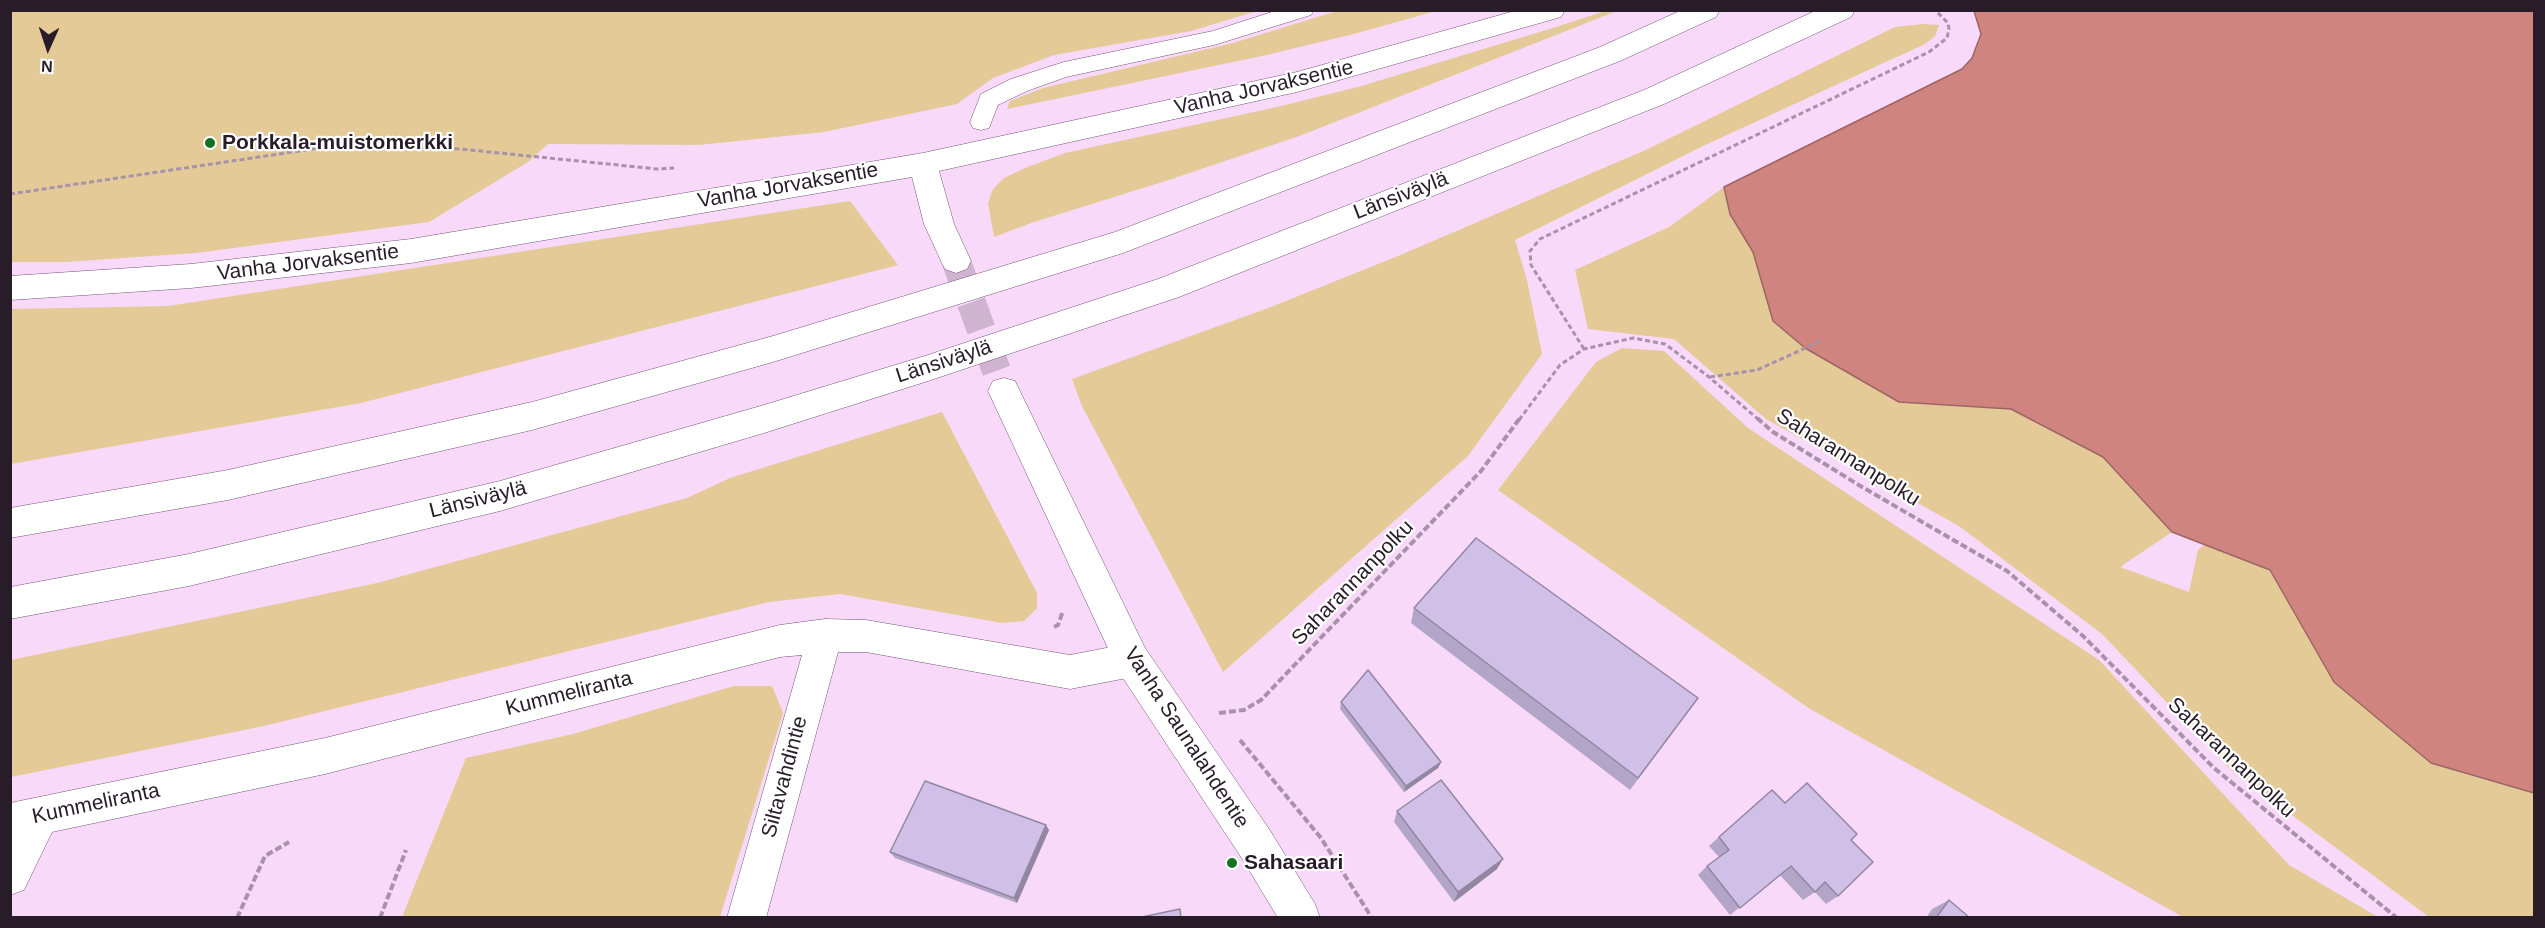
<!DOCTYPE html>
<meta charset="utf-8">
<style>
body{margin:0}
#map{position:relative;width:2545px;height:928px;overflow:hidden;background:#f9d9fa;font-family:Arial,sans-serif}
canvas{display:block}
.frame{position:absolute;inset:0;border:12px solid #271c28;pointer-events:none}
.north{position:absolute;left:18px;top:18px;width:60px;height:60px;-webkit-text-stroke:4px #fff;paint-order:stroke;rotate:183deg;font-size:16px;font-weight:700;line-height:24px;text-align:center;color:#271c28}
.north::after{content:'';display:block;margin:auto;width:21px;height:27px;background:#271c28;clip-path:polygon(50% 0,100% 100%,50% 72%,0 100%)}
</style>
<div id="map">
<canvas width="2545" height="928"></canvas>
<div class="frame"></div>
<div class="north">N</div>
</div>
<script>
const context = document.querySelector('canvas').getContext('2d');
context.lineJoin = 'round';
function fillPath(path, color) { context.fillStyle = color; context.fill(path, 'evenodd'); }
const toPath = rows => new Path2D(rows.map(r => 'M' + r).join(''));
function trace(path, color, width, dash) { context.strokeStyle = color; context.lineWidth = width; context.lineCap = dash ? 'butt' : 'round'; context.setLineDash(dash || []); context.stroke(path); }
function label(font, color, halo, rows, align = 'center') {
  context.font = font + ' Arial,sans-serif'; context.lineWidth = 4.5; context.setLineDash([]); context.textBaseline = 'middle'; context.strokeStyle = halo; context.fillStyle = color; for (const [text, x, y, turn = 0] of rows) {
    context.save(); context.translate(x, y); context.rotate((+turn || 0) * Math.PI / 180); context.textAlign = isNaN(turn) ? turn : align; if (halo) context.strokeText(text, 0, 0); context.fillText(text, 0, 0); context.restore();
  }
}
const green = toPath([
 [10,11,11,10,1257,11,1191,31,1054,55,993,78,957,104,824,132,699,145,548,144,528,162,429,222,196,253,66,262,11,262],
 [1337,11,1436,11,1354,34,1262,56,1007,109,1010,101,1043,88,1233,43],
 [1605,11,1617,11,1302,135,1172,179,1034,222,994,237,988,203,993,189,1004,178,1025,168,1065,153,1277,107,1358,87,1553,28],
 [1924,24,1939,25,1935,36,1925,44,1703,146,1515,240,1527,280,1542,354,1468,456,1223,672,1082,406,1072,379,1271,307,1398,256,1648,149,1895,27],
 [1782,158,1962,363,2185,508,2172,532,2120,567,2189,592,2198,550,2244,511,2534,515,2534,917,2429,917,2230,769,2102,634,1959,526,1766,419,1674,339,1588,329,1575,270,1669,227,1724,187],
 [850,201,898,265,361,403,11,464,11,309,168,306],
 [1622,348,1664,351,1748,428,2099,660,2289,865,2378,917,2183,917,1810,709,1498,490,1596,362],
 [942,412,1037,593,1037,608,1024,621,1002,623,840,594,769,602,264,726,11,777,11,660,377,583,687,498,730,478],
 [734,686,772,686,783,713,720,917,402,917,466,758,573,734]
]);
const water = toPath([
 [1974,11,2534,11,2534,793,2431,763,2334,682,2270,570,2172,532,2103,457,2011,409,1899,402,1805,348,1773,321,1753,252,1730,214,1724,187,1962,69,1972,58,1981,34,1974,11]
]);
const secondaryTunnel = toPath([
 [956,261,1004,391]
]);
const pathFar1 = toPath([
 [10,194,333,146,460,149,657,169,674,168],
 [1584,349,1531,265,1530,251,1540,239,1929,52,1947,38,1949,29,1948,23,1935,10],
 [1710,377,1757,370,1821,341],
 [1519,420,1560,365,1584,349,1633,338,1665,344,1709,377,1759,420]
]);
const path = toPath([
 [1757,418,1773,432,1862,487,2007,571,2083,636,2214,768,2397,918],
 [1054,627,1058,625,1063,611],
 [1219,713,1244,710,1261,700,1481,471,1520,418],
 [1240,740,1321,838,1372,918],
 [237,918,265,856,289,842],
 [380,918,406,850]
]);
const lane = toPath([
 [1278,10,1314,10,1311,15,1214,45,1066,77,1027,91,998,105,989,128,981,130,973,128,970,122,981,94,1011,79,1064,62,1213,31,1278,10]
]);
const street = toPath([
 [825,619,866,620,1070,655,1132,643,1145,648,1150,660,1145,672,1132,677,1070,689,866,652,838,652,766,918,727,918,802,655,780,657,325,774,52,832,24,890,10,895,10,803,325,738,780,625,825,619]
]);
const secondary = toPath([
 [1518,10,1565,10,1561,17,1297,92,939,171,954,224,971,261,967,269,956,273,945,269,941,261,924,224,912,177,411,263,191,288,10,300,10,276,191,264,411,239,923,153,1297,72,1518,10],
 [1004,378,1015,381,1145,648,1271,832,1315,904,1320,918,1278,918,1243,860,1119,672,988,391,993,381,1004,378]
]);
const highway = toPath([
 [1682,10,1720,10,1716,17,1620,61,1123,253,773,362,532,430,228,500,10,538,10,508,228,470,532,402,773,336,1115,232,1600,47,1682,10],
 [1817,10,1855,10,1851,17,1664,104,1179,297,928,381,764,433,500,511,189,586,10,619,10,587,189,554,500,481,764,405,928,355,1158,279,1644,90,1817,10]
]);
const wall = toPath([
 [1414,608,1698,698,1630,790,1411,623],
 [1341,702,1441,762,1438,768,1404,792,1340,709],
 [1785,803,1851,840,1838,896,1826,904,1815,892,1803,900,1780,875,1730,915,1698,875,1707,866,1719,857,1709,846,1719,837],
 [1397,811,1497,869,1454,902,1394,822],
 [1049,830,1017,903,895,858,890,852],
 [1949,900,1970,918,1926,918,1932,909]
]);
const shadedWall = toPath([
 [1441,762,1438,768,1404,792,1406,786],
 [1046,825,1049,830,1017,903,1014,898],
 [1503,859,1497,869,1454,902,1458,892]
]);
const building = toPath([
 [1476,538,1698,698,1638,778,1414,608,1476,538],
 [1368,670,1441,762,1406,786,1341,702,1368,670],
 [1441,780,1503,859,1458,892,1397,811,1441,780],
 [925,781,1046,825,1014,898,890,852,925,781],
 [1807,783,1857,834,1851,840,1873,862,1838,896,1825,882,1815,892,1791,866,1740,908,1707,866,1729,850,1719,837,1772,790,1785,803,1807,783],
 [1949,900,1970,918,1936,918,1949,900],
 [1180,909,1181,918,1137,918,1180,909]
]);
const markers = [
 [210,143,6,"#147220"],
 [1232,863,6,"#147220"]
];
const streetNames = [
 ["Vanha Jorvaksentie",1264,88,-13],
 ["Vanha Jorvaksentie",788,186,-10],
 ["Länsiväylä",1401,196,-21],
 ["Vanha Jorvaksentie",308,263,-7],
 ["Länsiväylä",944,362,-18],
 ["Saharannanpolku",1848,458,32],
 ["Länsiväylä",478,500,-14],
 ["Saharannanpolku",1353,583,-46],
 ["Kummeliranta",569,694,-14],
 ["Vanha Saunalahdentie",1186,738,57],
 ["Saharannanpolku",2231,758,43],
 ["Siltavahdintie",785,777,-75],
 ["Kummeliranta",96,804,-12]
];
const poiNames = [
 ["Porkkala-muistomerkki",222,143],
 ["Sahasaari",1244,863]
];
fillPath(green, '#e3ca97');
fillPath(water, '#d0847f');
trace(water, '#9d6565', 1.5);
trace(secondaryTunnel, '#cfb3d0', 29, [29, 15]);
trace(lane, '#705572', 1);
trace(street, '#705572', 1);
trace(secondary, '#705572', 1);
trace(highway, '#705572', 1);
trace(pathFar1, '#a991aa', 3, [5, 3]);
trace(path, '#a991aa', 4, [7, 3]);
fillPath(lane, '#fff');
fillPath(street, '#fff');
fillPath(secondary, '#fff');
fillPath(highway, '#fff');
fillPath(wall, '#b3a5c7');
fillPath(shadedWall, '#9286a2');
fillPath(building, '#d0c0e7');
trace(building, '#9286a2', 1.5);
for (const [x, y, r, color] of markers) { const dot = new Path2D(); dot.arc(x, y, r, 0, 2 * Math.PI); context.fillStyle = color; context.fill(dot); trace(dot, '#fff', 2); }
label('21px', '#271c28', '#fff', streetNames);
label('bold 21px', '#271c28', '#fff', poiNames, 'left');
</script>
